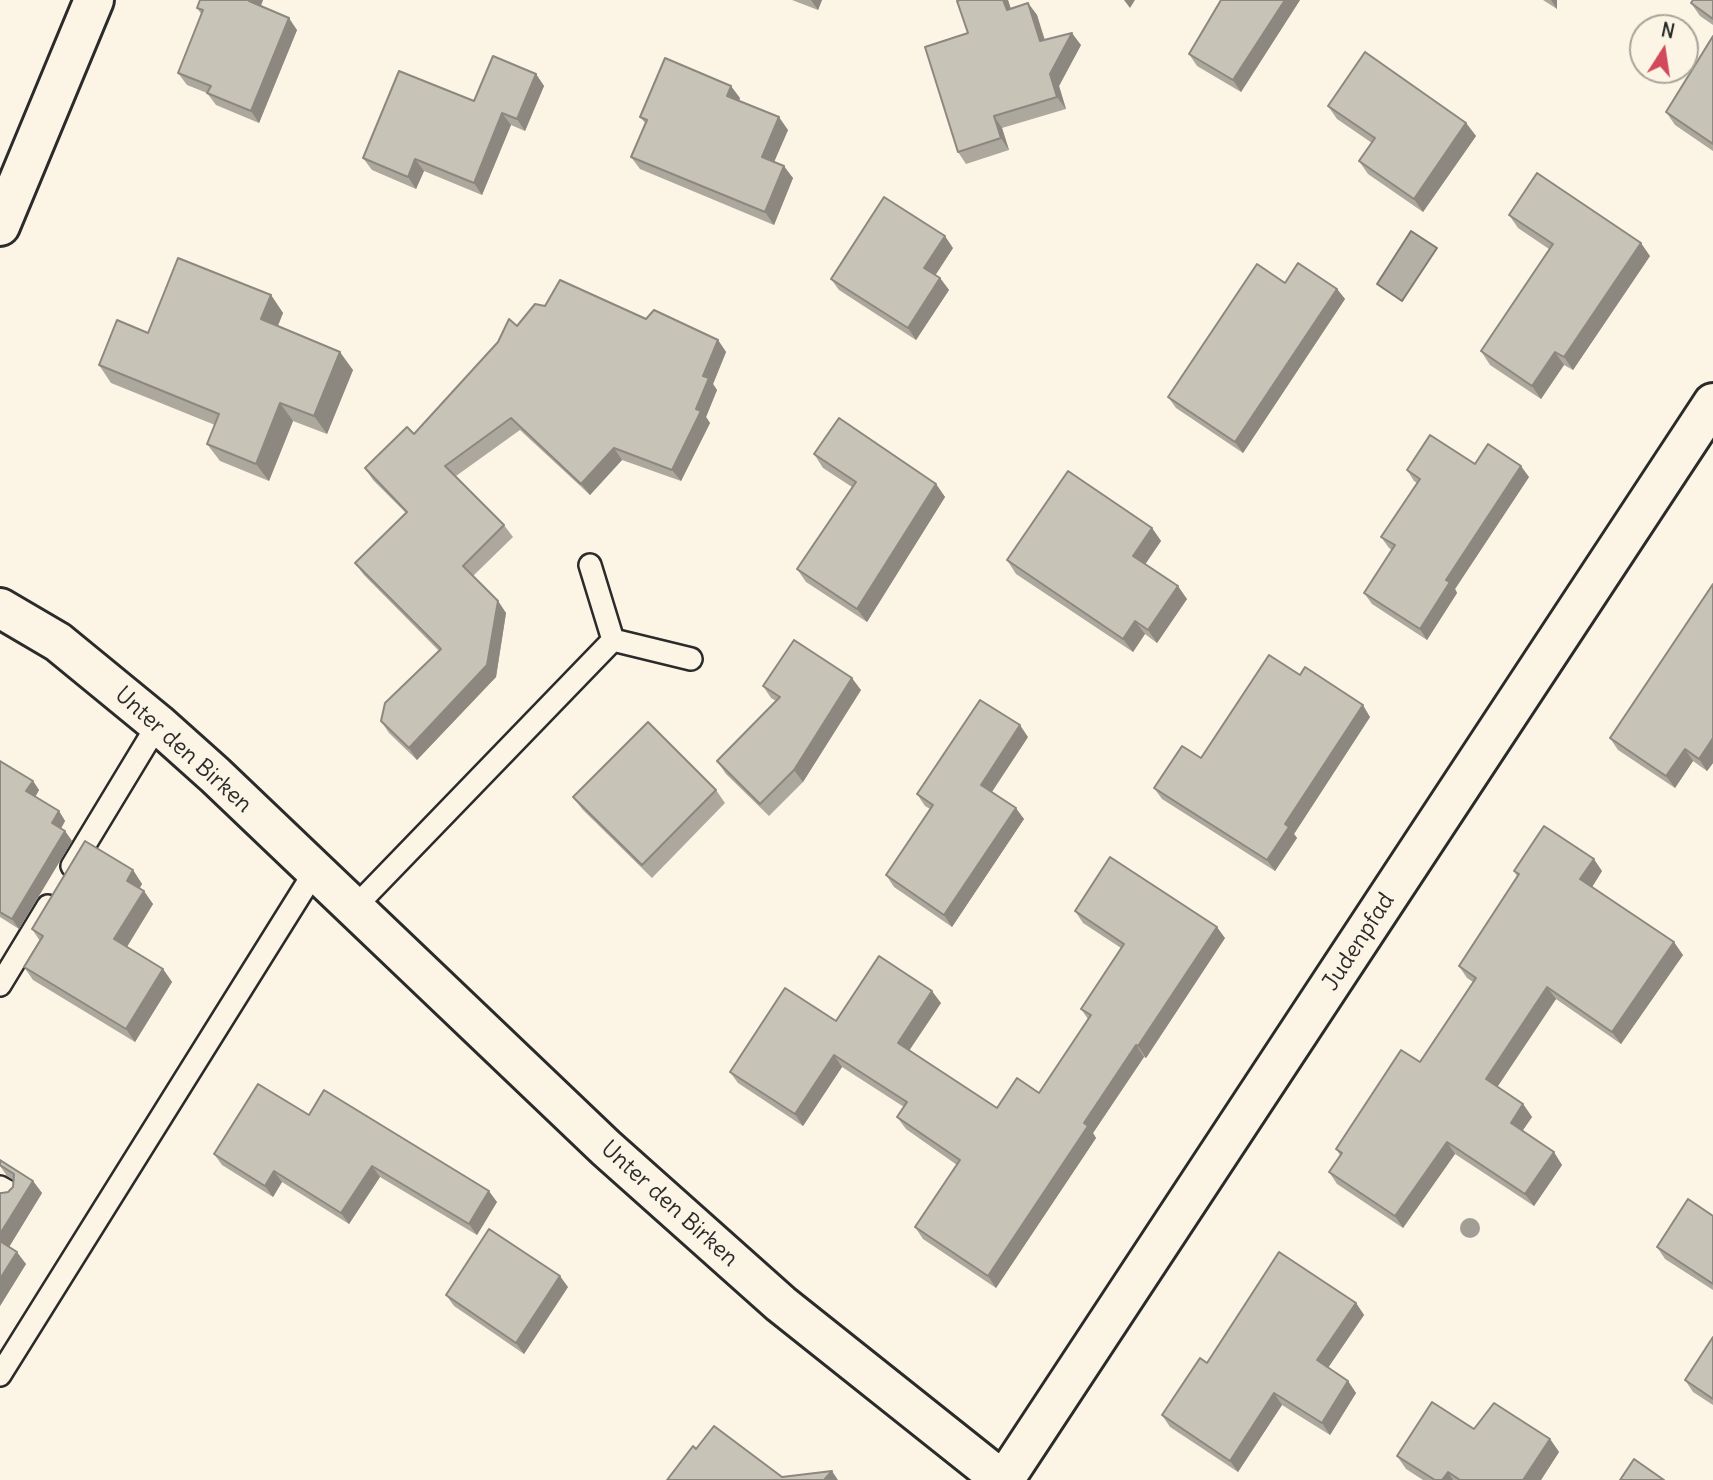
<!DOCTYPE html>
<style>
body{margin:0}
#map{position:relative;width:1713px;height:1480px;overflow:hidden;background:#fcf5e5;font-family:Delius,sans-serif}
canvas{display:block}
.north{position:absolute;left:1629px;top:14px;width:70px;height:70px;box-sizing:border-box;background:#fcf5e5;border:2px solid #a8a49b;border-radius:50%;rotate:12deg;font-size:19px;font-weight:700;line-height:28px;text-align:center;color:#2b2b2b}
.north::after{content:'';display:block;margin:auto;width:24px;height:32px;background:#d1495b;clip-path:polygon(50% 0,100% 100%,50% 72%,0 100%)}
</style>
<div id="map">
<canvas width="1713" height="1480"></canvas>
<div class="north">N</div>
</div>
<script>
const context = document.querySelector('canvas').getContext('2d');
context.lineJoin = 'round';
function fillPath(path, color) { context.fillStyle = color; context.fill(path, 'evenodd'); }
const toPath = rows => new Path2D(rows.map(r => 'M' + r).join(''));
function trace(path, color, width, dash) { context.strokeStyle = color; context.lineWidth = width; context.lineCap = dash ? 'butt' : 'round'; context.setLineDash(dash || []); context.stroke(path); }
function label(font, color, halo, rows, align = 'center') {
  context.font = font + ' Delius,sans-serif'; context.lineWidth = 6; context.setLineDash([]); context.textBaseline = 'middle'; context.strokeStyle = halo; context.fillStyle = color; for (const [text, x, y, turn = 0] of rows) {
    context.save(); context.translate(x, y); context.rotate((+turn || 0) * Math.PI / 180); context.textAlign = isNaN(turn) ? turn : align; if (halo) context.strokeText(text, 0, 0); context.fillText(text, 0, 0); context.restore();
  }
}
const water = toPath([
 [1411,231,1437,248,1402,301,1377,284,1411,231]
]);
const service = toPath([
 [590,565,613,640,691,659],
 [72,866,158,724],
 [354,908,613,640],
 [0,985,48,906],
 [0,1187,11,1193],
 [0,1375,315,871]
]);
const minor = toPath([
 [0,226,94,0],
 [0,608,58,642,158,724,215,775,606,1148,781,1304,1002,1480],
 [1004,1480,1713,403]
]);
const trees = [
 [1470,1228]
];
const wall = toPath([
 [200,0,263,0,260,6,297,30,259,123,216,105,207,93,187,85,178,73,202,15,197,8],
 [792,0,822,0,818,10],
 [1008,0,1011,9,1028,3,1037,15,1044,40,1081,45,1059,86,1066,109,1002,128,1009,150,966,164,958,152,968,33],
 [1220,0,1300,0,1241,92,1197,66,1189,54,1221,1],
 [1543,0,1557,0,1557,9],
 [1713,0,1713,25,1700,16,1691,3],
 [1713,36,1713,151,1675,125,1666,112],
 [536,74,544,86,525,131,511,125,482,195,424,171,416,189,372,170,363,158,474,101],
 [740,98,739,101,788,130,774,162,793,178,774,225,640,169,631,157,646,124,640,117],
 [1328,106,1466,123,1476,136,1423,212,1368,174,1359,161,1372,143,1337,119],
 [1509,215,1650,256,1573,370,1564,365,1541,399,1490,365,1481,351,1549,249,1518,228],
 [953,248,935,275,940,278,949,290,916,340,839,290,831,279],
 [1285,283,1337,289,1345,299,1243,453,1176,408,1168,397],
 [271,295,283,313,278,326,353,370,327,434,293,421,269,481,220,461,207,444,215,425,111,383,99,365,148,333],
 [545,306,646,319,718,340,726,352,713,384,717,390,706,417,710,423,681,481,622,460,590,495,520,430,456,476,504,525,513,537,473,576,498,601,506,613,496,677,417,760,389,733,381,721,439,651,364,575,355,563,406,513,373,480,365,468,414,434,517,326],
 [814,454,936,484,945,497,867,622,806,582,797,569,852,487,823,468],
 [1475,464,1529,477,1455,589,1457,593,1427,640,1372,604,1364,593,1392,550,1389,548,1381,537,1417,483,1414,481,1407,470],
 [1152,528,1161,541,1145,564,1187,599,1157,643,1145,634,1133,652,1016,574,1007,560],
 [1713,584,1713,763,1707,771,1693,761,1675,788,1618,750,1610,738],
 [1300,675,1370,717,1294,834,1297,838,1275,871,1162,799,1154,788,1201,758],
 [763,686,861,690,803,782,769,816,726,774,717,761,776,701,771,698],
 [1028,737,992,792,1024,819,952,927,894,887,886,875,930,809,925,806,917,794],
 [0,761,33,781,39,790,35,797,59,811,65,821,61,829,65,831,72,841,19,929,0,917],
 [716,790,725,803,652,878,583,810,573,797],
 [133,870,142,884,140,888,153,904,127,947,163,969,172,982,135,1042,33,980,24,967,40,941,32,929],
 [1514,871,1602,871,1592,887,1683,955,1621,1044,1556,999,1497,1087,1523,1104,1532,1117,1522,1131,1562,1165,1534,1206,1455,1154,1403,1228,1337,1184,1329,1172,1340,1155,1336,1149,1420,1062,1473,982,1467,978,1459,966,1517,876],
 [1075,911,1225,938,1146,1058,1144,1057,1093,1133,1096,1138,996,1288,923,1239,915,1227,957,1165,906,1129,897,1117,904,1107,842,1067,803,1126,738,1083,730,1072,836,1021,941,1003,909,1051,997,1108,1039,1093,1088,1019,1081,1009,1121,948,1083,923],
 [309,1115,497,1202,477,1235,380,1177,349,1224,282,1182,273,1197,222,1165,214,1154],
 [0,1161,33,1181,42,1193,9,1247,26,1264,0,1306,0,1193,2,1193,8,1192,13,1187,13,1180,7,1176,0,1166],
 [1713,1216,1713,1290,1665,1259,1657,1247],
 [568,1287,524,1354,454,1306,446,1295],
 [1356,1303,1364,1315,1328,1368,1348,1381,1356,1393,1330,1435,1282,1405,1238,1472,1170,1427,1162,1415,1207,1363],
 [1713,1337,1713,1405,1693,1392,1685,1380],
 [1474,1429,1550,1439,1559,1452,1541,1480,1423,1480,1406,1469,1397,1456]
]);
const shadedWall = toPath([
 [249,0,263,0,258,14,249,1],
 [811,0,822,0,818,10],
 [1003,0,1008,0,1015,22,1007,10],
 [1124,0,1135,0,1130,8],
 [1285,0,1300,0,1241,92,1233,80],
 [1551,0,1557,0,1557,9],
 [1028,3,1037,15,1049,53,1040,41],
 [289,18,297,30,259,123,251,111],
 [1072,33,1081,45,1059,86,1066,109,1057,97,1050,74],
 [536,74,544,86,525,131,517,119],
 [731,86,740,98,736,108,727,96],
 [502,113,511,125,482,195,474,183],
 [994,116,1002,128,1009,150,1001,138],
 [779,117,788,130,771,169,762,157],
 [1466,123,1476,136,1423,212,1414,199],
 [415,159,424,171,416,189,408,177],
 [784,166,793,178,774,225,765,212],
 [945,236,953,248,933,279,924,268],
 [1641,243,1650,256,1573,370,1564,357],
 [940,278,949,290,916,340,908,328],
 [1337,289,1345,299,1243,453,1235,442],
 [271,295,283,313,273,337,261,319],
 [718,340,726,352,713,384,717,390,706,417,710,423,681,481,672,470,703,376],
 [340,352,353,370,327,434,314,416],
 [1555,352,1564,365,1541,399,1532,386],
 [280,403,293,421,269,481,256,464],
 [614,448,622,460,590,495,581,484],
 [1521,466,1529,477,1455,589,1457,593,1427,640,1420,629,1446,580],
 [936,484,945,497,867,622,857,609],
 [1152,528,1161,541,1142,569,1133,556],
 [1178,586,1187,599,1157,643,1148,630],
 [498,601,506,613,496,677,417,760,409,748],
 [1135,621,1145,634,1133,652,1123,639],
 [852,678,861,690,803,782,794,770],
 [1363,705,1370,717,1294,834,1297,838,1275,871,1267,860,1285,824],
 [1020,725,1028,737,989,796,981,785],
 [1713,738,1713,763,1707,771,1699,759],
 [1685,749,1693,761,1675,788,1666,776],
 [33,781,39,790,33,801,26,791],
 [1016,808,1024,819,952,927,944,915],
 [59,811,65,821,58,833,52,823],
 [65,831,72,841,19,929,12,919],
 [1594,859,1602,871,1589,892,1580,879],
 [133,870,142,884,136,894,127,881],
 [144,891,153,904,123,953,114,939],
 [1217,927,1225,938,1146,1058,1138,1046],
 [1674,942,1683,955,1621,1044,1612,1032],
 [163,969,172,982,135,1042,126,1029],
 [1547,987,1556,999,1494,1092,1486,1079],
 [932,991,941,1003,906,1055,898,1043],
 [1136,1045,1144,1057,1093,1133,1096,1138,996,1288,988,1276,1084,1123],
 [834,1055,842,1067,803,1126,795,1114],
 [1523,1104,1532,1117,1519,1136,1511,1123],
 [1447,1142,1455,1154,1403,1228,1395,1216],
 [1554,1152,1562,1165,1534,1206,1525,1194],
 [372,1166,380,1177,349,1224,341,1213],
 [274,1171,282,1182,273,1197,265,1186],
 [33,1181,42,1193,6,1252,0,1244,0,1234],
 [489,1191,497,1202,477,1235,469,1224],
 [17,1252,26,1264,0,1306,0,1279],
 [560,1276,568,1287,524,1354,516,1343],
 [1356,1303,1364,1315,1325,1372,1317,1360],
 [1348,1381,1356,1393,1330,1435,1322,1423],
 [1274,1393,1282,1405,1238,1472,1230,1461],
 [1550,1439,1559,1452,1541,1480,1523,1480],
 [832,1471,838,1480,824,1480],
 [1448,1472,1453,1480,1442,1480]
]);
const building = toPath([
 [200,0,249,0,249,1,289,18,251,111,207,93,211,86,178,73,203,10,197,8,200,0],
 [960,0,1003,0,1007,10,1028,3,1040,41,1072,33,1050,74,1057,97,994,116,1001,138,958,152,925,47,968,33,957,1,960,0],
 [1221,0,1285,0,1233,80,1189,54,1221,0],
 [1693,0,1713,0,1713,19,1691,3,1693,0],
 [1713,36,1713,144,1666,112,1713,36],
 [1365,52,1466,123,1414,199,1359,161,1375,138,1328,106,1365,52],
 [493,56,536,74,517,119,502,113,474,183,415,159,408,177,363,158,399,71,474,101,493,56],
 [665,58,731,86,727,96,779,117,762,157,784,166,765,212,631,157,647,120,640,117,665,58],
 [1537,173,1641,243,1564,357,1555,352,1532,386,1481,351,1553,244,1509,215,1537,173],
 [884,197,945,236,924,268,940,278,908,328,831,279,884,197],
 [178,258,271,295,261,319,340,352,314,416,280,403,256,464,207,444,219,414,99,365,117,320,148,333,178,258],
 [1298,263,1337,289,1235,442,1168,397,1257,264,1285,283,1298,263],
 [560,280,646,319,654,310,718,340,703,376,709,378,696,409,701,411,672,470,614,448,581,484,511,418,445,466,504,525,463,566,498,601,487,665,409,748,381,721,385,703,441,649,355,563,407,512,365,468,407,427,414,434,498,342,509,319,517,326,535,304,545,306,560,280],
 [839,418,936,484,857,609,797,569,856,482,814,454,839,418],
 [1430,435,1475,464,1488,444,1521,466,1446,580,1450,582,1420,629,1364,593,1395,545,1381,537,1420,479,1407,470,1430,435],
 [1068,471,1152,528,1133,556,1178,586,1148,630,1135,621,1123,639,1007,560,1068,471],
 [1713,584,1713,738,1699,759,1685,749,1666,776,1610,738,1713,584],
 [794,640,852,678,794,770,760,804,717,761,780,697,763,686,794,640],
 [1269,655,1300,675,1305,667,1363,705,1285,824,1289,827,1267,860,1154,788,1182,746,1201,758,1269,655],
 [980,700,1020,725,981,785,1016,808,944,915,886,875,933,805,917,794,980,700],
 [648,722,716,790,642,865,573,797,648,722],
 [0,761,33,781,26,791,59,811,52,823,65,831,12,919,0,912,0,761],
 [1544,826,1594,859,1580,879,1674,942,1612,1032,1547,987,1486,1079,1523,1104,1511,1123,1554,1152,1525,1194,1447,1142,1395,1216,1329,1172,1342,1153,1336,1149,1401,1050,1420,1062,1476,978,1459,966,1519,874,1514,871,1544,826],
 [85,841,133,870,127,881,144,891,114,939,163,969,126,1029,24,967,43,936,32,929,85,841],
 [1110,857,1217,927,1138,1046,1136,1045,1084,1123,1088,1126,988,1276,915,1227,960,1160,897,1117,907,1102,834,1055,795,1114,730,1072,785,988,836,1021,879,956,932,991,898,1043,997,1108,1017,1078,1039,1093,1091,1015,1081,1009,1124,944,1075,911,1110,857],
 [258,1084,309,1115,324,1090,489,1191,469,1224,372,1166,341,1213,274,1171,265,1186,214,1154,258,1084],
 [0,1160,33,1181,0,1234,0,1193,2,1193,8,1192,13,1187,14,1174,0,1165,0,1160],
 [1688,1199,1713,1216,1713,1284,1657,1247,1688,1199],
 [489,1229,560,1276,516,1343,446,1295,489,1229],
 [0,1241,17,1252,0,1279,0,1241],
 [1279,1252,1356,1303,1317,1360,1348,1381,1322,1423,1274,1393,1230,1461,1162,1415,1200,1358,1207,1363,1279,1252],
 [1713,1337,1713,1399,1685,1380,1713,1337],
 [1432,1402,1474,1429,1494,1403,1550,1439,1523,1480,1460,1480,1448,1472,1442,1480,1435,1480,1397,1456,1432,1402],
 [714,1426,782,1477,832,1471,824,1480,667,1480,693,1446,696,1449,714,1426],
 [1634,1459,1664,1480,1620,1480,1634,1459]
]);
const streetNames = [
 ["Unter den Birken",183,750,42],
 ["Judenpfad",1359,942,-57],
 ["Unter den Birken",669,1204,42]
];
fillPath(water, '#b4b0a5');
trace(water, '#7d7b74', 2);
trace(service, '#2b2b2b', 26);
trace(minor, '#2b2b2b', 44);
trace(service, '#fcf5e5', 21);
trace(minor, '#fcf5e5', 38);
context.fillStyle = '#a29e95';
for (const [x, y] of trees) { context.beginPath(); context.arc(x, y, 10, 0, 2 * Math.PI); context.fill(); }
fillPath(wall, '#aca89d');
fillPath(shadedWall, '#8c8880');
fillPath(building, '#c8c3b7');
trace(building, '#8c8880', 2);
label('23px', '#2b2b2b', '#fcf5e5', streetNames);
</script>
